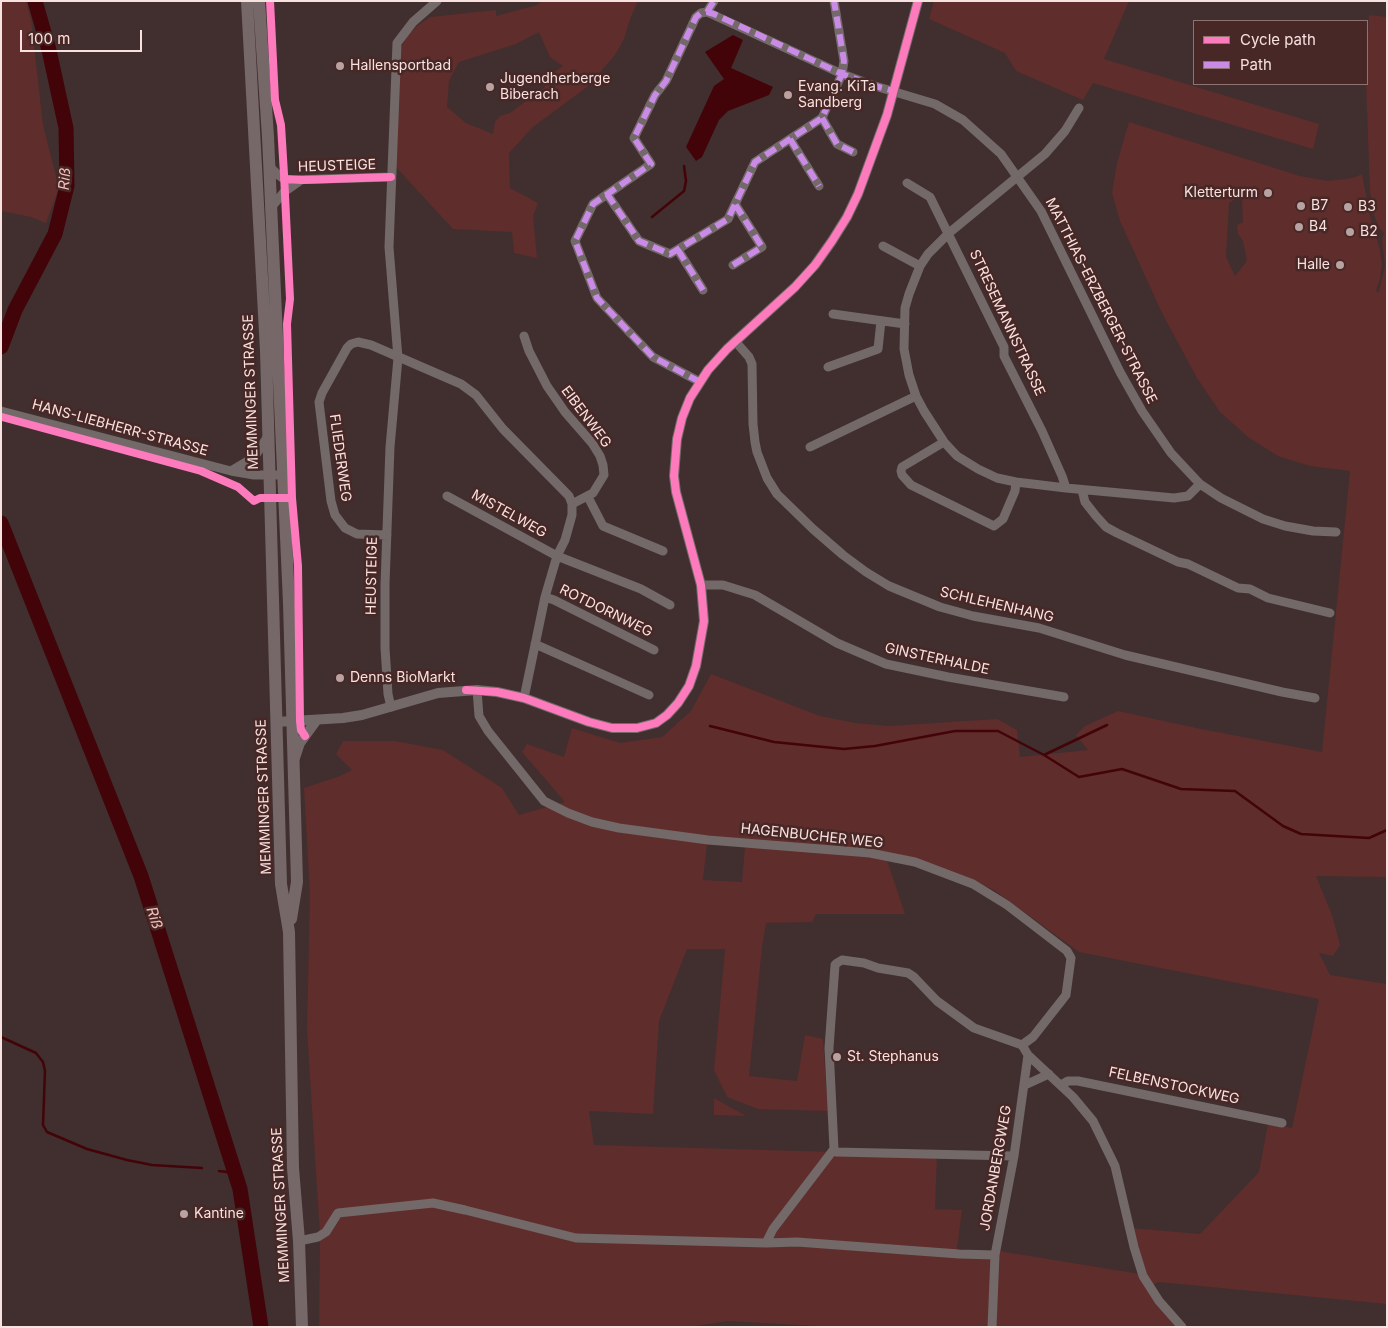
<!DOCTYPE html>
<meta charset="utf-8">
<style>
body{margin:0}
#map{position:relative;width:1388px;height:1328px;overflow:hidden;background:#402f2e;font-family:Inter,sans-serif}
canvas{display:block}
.frame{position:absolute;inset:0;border:2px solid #f8e2e0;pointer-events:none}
.legend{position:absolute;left:1193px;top:20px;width:175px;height:65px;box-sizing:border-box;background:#482826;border:1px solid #8e7270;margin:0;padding:6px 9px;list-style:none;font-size:15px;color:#f8e2e0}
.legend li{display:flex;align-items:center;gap:10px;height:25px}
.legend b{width:25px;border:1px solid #8e7270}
.scale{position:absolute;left:20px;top:30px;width:122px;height:22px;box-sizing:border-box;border:2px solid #f8e2e0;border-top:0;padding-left:6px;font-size:15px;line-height:18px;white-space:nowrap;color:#f8e2e0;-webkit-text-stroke:4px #482826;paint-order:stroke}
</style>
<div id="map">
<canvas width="1388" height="1328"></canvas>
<div class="frame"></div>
<ul class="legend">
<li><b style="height:6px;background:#fd7abc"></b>Cycle path</li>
<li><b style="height:6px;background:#ca8be6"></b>Path</li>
</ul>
<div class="scale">100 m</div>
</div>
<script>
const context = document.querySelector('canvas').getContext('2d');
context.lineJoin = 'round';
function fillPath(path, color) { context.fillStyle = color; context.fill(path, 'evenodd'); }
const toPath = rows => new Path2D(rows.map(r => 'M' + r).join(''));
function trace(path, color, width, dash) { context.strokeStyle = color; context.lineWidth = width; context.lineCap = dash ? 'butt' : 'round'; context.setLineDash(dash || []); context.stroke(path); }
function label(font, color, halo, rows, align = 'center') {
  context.font = font + ' Inter,sans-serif'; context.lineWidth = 5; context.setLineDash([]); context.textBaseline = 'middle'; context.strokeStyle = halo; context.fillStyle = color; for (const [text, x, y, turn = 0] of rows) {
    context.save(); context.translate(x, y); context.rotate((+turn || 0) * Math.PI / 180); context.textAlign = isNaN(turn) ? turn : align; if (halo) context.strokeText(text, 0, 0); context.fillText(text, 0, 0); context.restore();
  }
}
const green = toPath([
 [1,1,26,1,31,20,43,125,59,188,46,223,31,217,1,211],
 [542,1,638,1,630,19,624,39,615,55,587,87,533,127,509,153,510,188,538,203,533,216,537,258,514,253,512,232,453,229,394,165,399,52,407,36,417,26,430,17,496,10,496,16,537,5],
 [539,32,550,57,563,66,542,81,545,87,510,113,500,116,495,122,493,134,466,123,447,107,449,81,459,62,516,44],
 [934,1,1129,1,1104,59,1319,124,1313,149,1093,83,1083,100,1016,71,1005,53,929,19],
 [1369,15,1387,17,1387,877,1316,876,1332,915,1340,945,1333,956,1319,953,1330,975,1387,984,1387,1304,1159,1282,1148,1287,1177,1327,834,1327,728,1321,689,1327,319,1327,320,1235,307,1029,310,894,304,788,340,776,352,770,336,754,343,741,395,741,443,750,502,788,519,815,565,802,522,752,527,744,564,757,572,728,620,743,662,737,691,711,711,674,820,716,855,723,888,726,997,719,1017,730,1020,757,1088,750,1076,735,1085,726,1118,711,1201,729,1322,752,1350,471,1310,466,1278,456,1248,437,1220,412,1197,378,1162,313,1120,221,1112,193,1117,163,1129,122,1300,176,1328,181,1353,178,1362,174,1370,216,1380,250,1382,265,1380,279,1376,291,1379,292,1385,266,1382,240,1384,233,1379,228,1374,215,1370,192,1366,84],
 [1256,185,1252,191,1245,195,1242,201,1243,222,1237,225,1238,234,1243,241,1247,261,1235,276,1226,257,1229,203],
 [707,843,745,847,742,882,703,880],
 [885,854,960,875,994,890,1079,952,1319,999,1292,1128,1268,1123,1259,1172,1200,1234,1130,1228,1146,1275,999,1251,956,1256,962,1210,935,1209,937,1155,594,1145,589,1111,653,1114,659,1021,687,949,725,949,714,1070,727,1097,758,1109,828,1111,823,1039,805,1035,797,1081,749,1076,762,947,766,923,812,922,816,914,905,914],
 [714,1098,746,1116,714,1115]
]);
const water = toPath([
 [733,35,743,40,731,68,773,87,769,95,728,111,719,120,702,157,696,161,686,147,714,86,724,79,705,52]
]);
const stream = toPath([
 [652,217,684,191,686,181,684,166],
 [710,726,774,742,844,749,875,746,955,731,998,731,1044,755,1107,725],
 [1044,755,1079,777,1122,769,1181,789,1235,791,1283,826,1301,834,1369,838,1387,830],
 [1,1037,36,1053,43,1062,45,1071,43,1125,47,1132,87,1149,127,1160,152,1165,202,1168],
 [219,1171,235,1173]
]);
const river = toPath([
 [1,347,15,310,55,234,67,186,66,128,49,50,35,1],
 [1,523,141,876,240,1189,261,1327]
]);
const minor = toPath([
 [707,12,714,1],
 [1079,108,1065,131,1045,154,949,233,928,254,920,266,909,294,905,308,904,349,909,375,916,396,924,411,944,442,957,456,978,469,997,478,1016,482,1066,488,1174,498,1188,496,1200,484],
 [822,118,837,144,853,152],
 [790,139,819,186],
 [269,166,277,174,284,179,290,180,391,177],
 [907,183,930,197,998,335,1004,347,1004,356,1042,431,1062,476,1066,488],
 [607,194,639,241,670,254,728,219,755,162,822,118,842,74,844,61,834,1],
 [270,209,284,192,301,180],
 [883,246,920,266],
 [678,250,703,290],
 [733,265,762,247,735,204],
 [833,314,905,324],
 [524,336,529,351,547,386,565,412,592,443,600,456,603,465,604,475,593,493,572,504],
 [735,341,749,357,752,364,753,424,755,442,757,452,767,478,777,494,813,529,843,555,866,572,889,586,940,607,973,616,1039,628,1125,655,1282,692,1315,698],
 [828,367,878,349,881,321],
 [700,382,653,357,597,298,575,241,593,204,651,164,634,138,655,95,666,81,696,17,701,13,707,12,842,74,875,86,935,104,963,120,1001,154,1041,211,1120,372,1142,411,1171,453,1185,468,1200,484,1221,498,1263,519,1285,526,1313,531,1336,532],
 [1,411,231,471,254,475,284,475],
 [944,442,902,467,901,471,902,475,911,485,994,526,1003,519,1015,491,1016,482],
 [810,447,916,396],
 [231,471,248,461,257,453,268,436],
 [1082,490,1085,502,1096,516,1106,527,1117,533,1178,562,1188,564,1238,588,1250,589,1268,598,1330,613],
 [447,496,557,556,641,589,670,605],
 [588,497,603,526,663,551],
 [387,535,357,534,345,528,335,515,331,501,319,402,322,393,347,348,351,344,358,342,371,345,461,384,476,395,503,429,569,496,572,504,572,515,565,540,557,556,545,597,524,698],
 [701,585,723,585,755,595,837,643,886,664,948,677,1064,697],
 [545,597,554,600,654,650],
 [535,644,649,695],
 [477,690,479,716,488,731,544,801,568,813,592,822,619,828,708,840,870,853,915,862,973,884,1007,905,1067,951,1071,958,1066,995,1033,1037,1022,1045],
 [391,707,388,694,385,648,385,584,390,447,398,358,389,247,397,43,413,22,437,1],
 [1022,1045,1028,1055,1073,1097,1093,1121,1115,1166,1134,1247,1143,1276,1159,1301,1182,1327],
 [1025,1085,1049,1074],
 [1061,1085,1068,1081,1078,1081,1282,1123],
 [1014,1156,836,1152,834,1149,829,1048,835,965,837,963,842,960,864,963,878,968,908,973,914,977,937,1001,974,1028,1022,1045],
 [299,1241,318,1237,326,1232,338,1213,433,1203,465,1210,576,1238,766,1243,797,1242,959,1254,995,1255],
 [766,1243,773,1229,834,1149],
 [992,1327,995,1255,1014,1156,1028,1055]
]);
const tertiary = toPath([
 [276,722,343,718,362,715,438,693,477,690,497,692,524,698,589,722,612,728,637,728,656,723,667,715,678,703,689,686,696,666,704,621,701,585,676,492,674,476,677,439,682,418,690,398,708,370,727,349,795,287,815,265,832,241,847,217,858,194,887,115,918,1],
 [295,758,300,743,316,721]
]);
const primary = toPath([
 [247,1,266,351,281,884,289,932,293,1168,299,1241,302,1327],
 [259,1,268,137,289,603,297,882,291,919]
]);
const quiet = toPath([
 [707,12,714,1],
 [822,118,837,144,853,152],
 [790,139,819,186],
 [607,194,639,241,670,254,728,219,755,162,822,118,842,74,844,61,834,1],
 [678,250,703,290],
 [733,265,762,247,735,204],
 [700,382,653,357,597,298,575,241,593,204,651,164,634,138,655,95,666,81,696,17,701,13,707,12,714,14,842,74,875,86,894,91]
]);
const cycleway = toPath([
 [270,1,275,100,281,125,284,174,290,299,287,324,292,498,298,566,300,721,301,730,305,736],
 [284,179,302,180,391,177],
 [2,417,201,471,238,487,254,501,260,498,292,498],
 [466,690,497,692,524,698,589,722,612,728,637,728,656,723,667,715,678,703,689,686,696,666,704,621,701,585,676,492,674,476,677,439,682,418,690,398,708,370,727,349,795,287,815,265,832,241,847,217,858,194,887,115,918,1]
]);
const markers = [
 [340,66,5,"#b8a3a2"],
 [490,87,5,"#b8a3a2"],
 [788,95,5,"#b8a3a2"],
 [1268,193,5,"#b8a3a2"],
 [1301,206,5,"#b8a3a2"],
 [1348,207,5,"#b8a3a2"],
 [1299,227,5,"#b8a3a2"],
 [1350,232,5,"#b8a3a2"],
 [1340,265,5,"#b8a3a2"],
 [340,678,5,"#b8a3a2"],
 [837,1057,5,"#b8a3a2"],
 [184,1214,5,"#b8a3a2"]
];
const poiNames = [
 ["Hallensportbad",350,66],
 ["Jugendherberge",500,79],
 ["Biberach",500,95],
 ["Evang. KiTa",798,87],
 ["Sandberg",798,103],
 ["Kletterturm",1258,193,"right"],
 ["B7",1311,206],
 ["B3",1358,207],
 ["B4",1309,227],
 ["B2",1360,232],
 ["Halle",1330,265,"right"],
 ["Denns BioMarkt",350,678],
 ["St. Stephanus",847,1057],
 ["Kantine",194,1214]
];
const streetNames = [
 ["HEUSTEIGE",337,166,-2],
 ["MATTHIAS-ERZBERGER-STRASSE",1101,301,63],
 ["STRESEMANNSTRASSE",1007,323,65],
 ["MEMMINGER STRASSE",251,392,-92],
 ["EIBENWEG",586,417,53],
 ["HANS-LIEBHERR-STRASSE",120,428,15],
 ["FLIEDERWEG",340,458,82],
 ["MISTELWEG",509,514,29],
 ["HEUSTEIGE",372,576,-89],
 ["SCHLEHENHANG",997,605,13],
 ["ROTDORNWEG",606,611,26],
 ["GINSTERHALDE",937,659,12],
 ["MEMMINGER STRASSE",264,797,-92],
 ["HAGENBUCHER WEG",812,836,6],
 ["FELBENSTOCKWEG",1174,1086,12],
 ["JORDANBERGWEG",996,1168,-80],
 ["MEMMINGER STRASSE",281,1205,-93]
];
const waterNames = [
 ["Riß",65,179,-86],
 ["Riß",154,918,72]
];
fillPath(green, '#5f2d2b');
fillPath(water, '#430409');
trace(stream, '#430409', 2.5);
trace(river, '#430409', 15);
trace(minor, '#726968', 9);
trace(tertiary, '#726968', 10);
trace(primary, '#766868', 12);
trace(quiet, '#ca8be6', 6, [12, 6]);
trace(cycleway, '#fd7abc', 8);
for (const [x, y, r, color] of markers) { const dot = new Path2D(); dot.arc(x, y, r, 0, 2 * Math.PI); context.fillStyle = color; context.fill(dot); trace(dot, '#482826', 2); }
label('14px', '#f8e2e0', '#482826', poiNames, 'left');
label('14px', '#f8e2e0', '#482826', streetNames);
label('italic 15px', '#f4bfbb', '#482826', waterNames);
</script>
